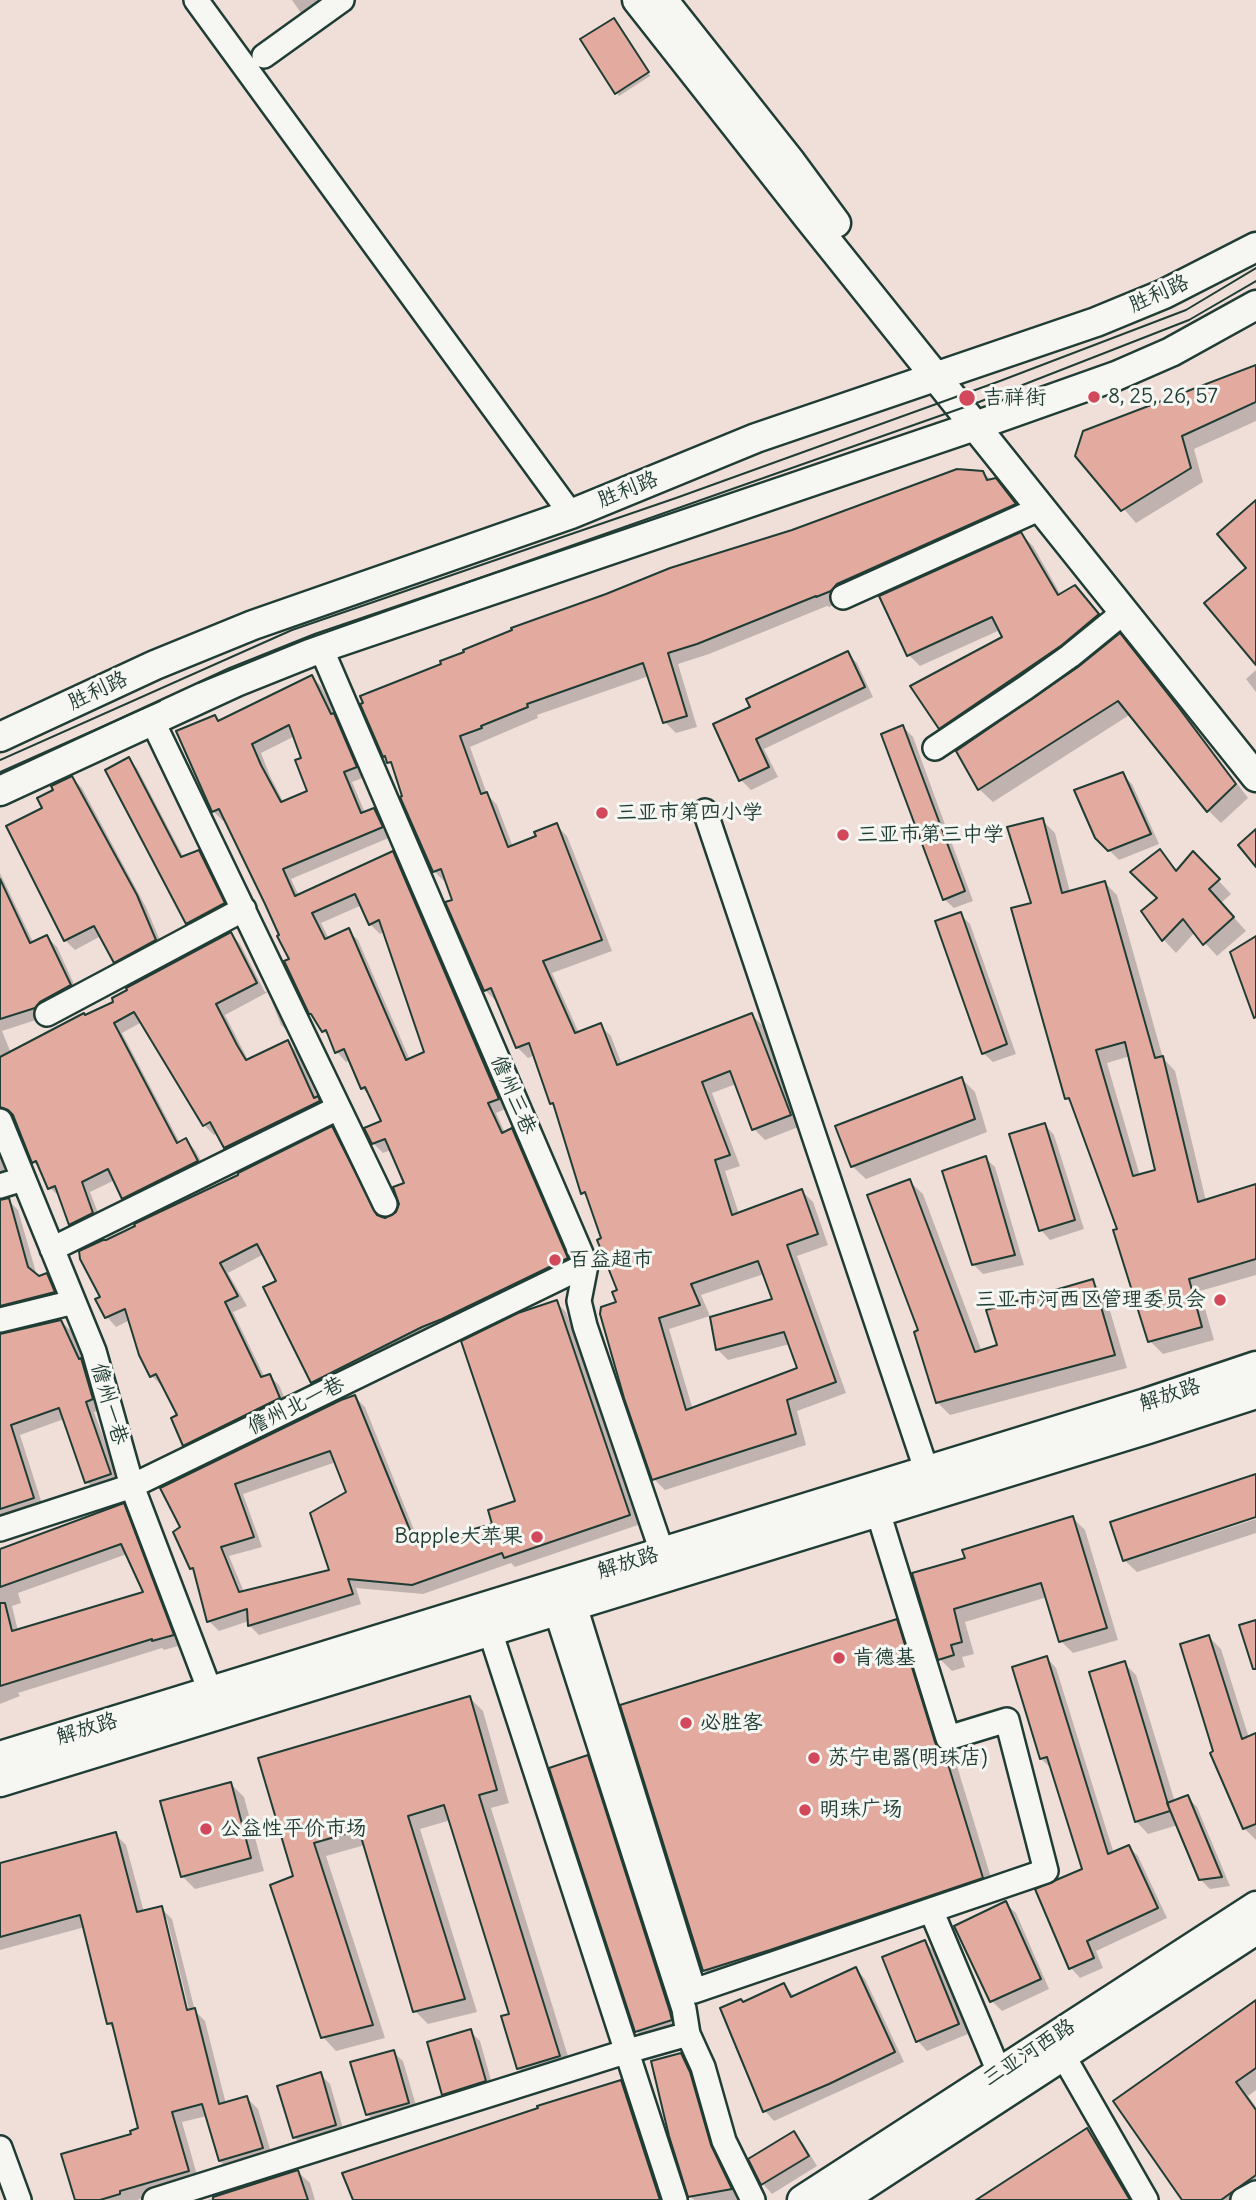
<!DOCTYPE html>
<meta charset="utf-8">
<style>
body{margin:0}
canvas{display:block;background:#f0dfd9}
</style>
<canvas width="1256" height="2200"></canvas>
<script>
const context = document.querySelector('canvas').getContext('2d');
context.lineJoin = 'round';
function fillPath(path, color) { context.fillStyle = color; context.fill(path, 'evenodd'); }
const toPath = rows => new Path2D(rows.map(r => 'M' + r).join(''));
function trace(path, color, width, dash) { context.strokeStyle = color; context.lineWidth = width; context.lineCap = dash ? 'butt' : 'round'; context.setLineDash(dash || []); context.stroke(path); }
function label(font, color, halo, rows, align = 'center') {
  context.font = font + ' Delius,"LXGW WenKai TC",sans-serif'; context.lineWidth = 6; context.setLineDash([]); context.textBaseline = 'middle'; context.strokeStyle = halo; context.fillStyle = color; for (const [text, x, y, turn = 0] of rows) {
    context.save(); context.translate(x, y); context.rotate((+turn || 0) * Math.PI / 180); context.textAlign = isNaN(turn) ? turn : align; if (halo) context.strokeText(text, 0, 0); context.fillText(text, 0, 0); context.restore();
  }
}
const shadow = toPath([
 [292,0,320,0,301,13],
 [617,22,650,76,619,96,583,40],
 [1256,367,1256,421,1194,449,1203,482,1136,523,1077,455],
 [982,472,1006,492,1025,515,829,607,827,606,709,654,678,664,697,727,676,733,665,722,649,676,537,715,538,718,470,747,487,794,497,805,513,847,538,837,556,825,567,836,612,951,552,973,579,1033,600,1025,611,1036,622,1065,752,1015,763,1026,801,1126,765,1140,754,1129,736,1084,712,1093,740,1166,725,1171,739,1214,802,1191,813,1202,828,1245,797,1256,846,1393,797,1411,806,1445,665,1490,654,1479,618,1303,619,1291,590,1200,583,1193,556,1108,551,1103,535,1055,528,1058,517,1047,498,1000,496,1001,485,990,447,881,445,882,434,871,394,768,384,756],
 [764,1274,774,1301,717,1349,728,1360,790,1344,799,1369,693,1410,669,1329,710,1316,701,1295],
 [1021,534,1033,546,1061,595,1086,599,1109,627,952,739,940,728,1004,638,1000,630,920,666,909,655],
 [1120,636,1133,649,1192,723,1248,798,1221,823,1208,810,1131,714,993,802,979,789,1079,669],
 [847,653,857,663,873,697,764,749,778,777,751,790,741,780,752,708],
 [1256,670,1256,692,1246,679],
 [312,677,321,686,338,719,343,725,365,777,352,782,365,813,374,810,384,819,391,837,291,879,299,896,393,853,402,863,508,1108,496,1113,505,1133,512,1130,521,1140,576,1268,322,1392,313,1382,279,1281,264,1254,228,1273,247,1306,233,1312,265,1378,269,1376,279,1385,289,1408,194,1454,185,1444,179,1416,164,1385,162,1386,152,1376,141,1355,130,1320,116,1327,107,1317,97,1300,102,1298,106,1242,332,1129,341,1138,380,1218,385,1220,398,1212,406,1184,391,1150,383,1153,373,1143,383,1122,371,1097,362,1088,350,1060,346,1062,337,1052,332,1039,323,1031,281,935,226,819,223,821,213,811,215,717,220,722],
 [295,736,303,759,309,792,284,803,270,776,261,753],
 [362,905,370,924,380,934,384,932,427,1053,410,1060,358,940,348,931,329,939,321,923],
 [903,727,913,737,973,901,954,908,944,899],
 [128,760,137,768,184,858,199,852,208,861,233,913,196,932,187,923],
 [1122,774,1132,784,1159,844,1119,860,1096,837],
 [72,778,82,788,146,907,164,950,125,971,115,962,101,936,75,950,65,940,44,808,56,791],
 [1042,820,1055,833,1070,892,1105,883,1117,895,1163,1058,1175,1071,1206,1201,1256,1186,1256,1275,1200,1291,1214,1340,1163,1354,1150,1341,1120,1230,1074,1106,1066,1098,1033,905],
 [1130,1056,1157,1172,1140,1176,1107,1063],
 [1160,851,1178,871,1206,867,1231,894,1221,903,1246,931,1217,956,1195,932,1176,953,1164,940,1144,912,1159,898],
 [0,873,34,944,47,937,57,947,79,995,45,1017,2,1031,11,1053,116,1002,231,934,240,944,265,992,268,991,266,987,267,988,288,1031,281,1025,268,992,225,1015,246,1056,248,1060,287,1042,297,1052,319,1101,327,1108,235,1157,226,1147,218,1132,214,1135,204,1125,142,1022,122,1033,180,1143,186,1140,195,1150,207,1171,133,1207,124,1198,115,1180,90,1192,102,1223,80,1234,71,1224,60,1197,50,1188,42,1171,34,1162,12,1112,0,1098],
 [960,914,970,924,1016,1054,993,1062,983,1053],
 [962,1079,975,1092,987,1132,866,1179,852,1166],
 [1045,1125,1054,1135,1084,1229,1050,1240,1041,1230],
 [0,1145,13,1180,0,1185],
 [985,1158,995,1167,1024,1265,983,1274,974,1265],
 [909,1181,923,1194,982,1352,999,1346,1092,1281,1105,1294,1127,1368,950,1415,937,1402,920,1332],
 [8,1200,18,1210,37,1276,47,1275,56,1285,63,1302,0,1322,0,1201],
 [556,1302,566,1312,638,1525,515,1567,511,1563,423,1594,356,1588,361,1604,259,1635,250,1626,249,1621,219,1631,209,1621,196,1573,192,1568,182,1527,162,1489,355,1397,365,1407,420,1545,495,1526,518,1502],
 [336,1462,349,1493,331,1571,244,1592,229,1556,262,1547,243,1494],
 [61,1321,71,1331,85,1364,91,1369,102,1409,94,1412,120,1484,97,1492,87,1482,64,1419,20,1435,43,1507,0,1522,0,1335],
 [1256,1476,1256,1515,1129,1557,1129,1560,1256,1519,1256,1533,1137,1572,1124,1560],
 [123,1505,133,1515,182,1645,164,1650,162,1648,18,1693,20,1696,0,1704,0,1549,2,1551],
 [127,1554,145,1593,18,1631,12,1606,21,1603,18,1593],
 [1073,1518,1085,1530,1118,1640,1073,1653,1061,1641,1047,1597,965,1622,974,1654,962,1657,965,1667,952,1671,940,1659,967,1559],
 [896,1621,909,1634,947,1757,957,1766,995,1891,717,1983,704,1970],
 [1209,1637,1221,1649,1249,1738,1256,1735,1256,1840,1244,1828,1215,1752],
 [1047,1658,1056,1668,1114,1854,1129,1847,1138,1856,1167,1918,1096,1951,1103,1968,1080,1978,1071,1968,1084,1870,1051,1768,1041,1759],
 [1124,1663,1136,1675,1175,1802,1187,1797,1197,1807,1230,1886,1210,1889,1200,1879,1178,1825,1148,1834,1136,1821],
 [470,1698,483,1711,509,1803,491,1808,572,2069,531,2081,518,2068,511,2015,451,1820,420,1829,477,2012,428,2024,415,2011,365,1845,326,1856,385,2038,336,2051,323,2037,295,1877,260,1760],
 [587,1757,600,1771,684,2033,650,2044,637,2031],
 [231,1784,244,1797,264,1871,195,1889,182,1876],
 [115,1834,126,1845,144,1912,161,1908,172,1919,195,2011,205,2021,226,2104,247,2098,258,2109,273,2159,231,2172,220,2161,207,2116,182,2122,199,2182,137,2200,77,2200,133,2135,140,2129,116,2031,109,2024,85,1927,0,1950,0,1864],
 [163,1919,167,1919,191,2018,188,2019],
 [1006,1904,1016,1913,1049,1989,1002,2011,992,2001,956,1927],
 [925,1942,935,1952,968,2034,927,2051,918,2041],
 [856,1969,865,1979,904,2062,774,2121,765,2111,743,2004,784,1985,795,1997],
 [1256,2002,1256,2090,1248,2096,1256,2107,1256,2197,1252,2200,1184,2200],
 [470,2031,480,2041,494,2091,454,2104,444,2094],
 [393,2052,403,2061,418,2112,377,2124,367,2114],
 [681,2055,694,2068,743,2200,694,2200,690,2196],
 [320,2074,330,2084,345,2135,304,2147,294,2137],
 [621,2082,633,2094,667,2200,354,2200],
 [1087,2130,1100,2143,1134,2200,979,2200],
 [793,2134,803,2143,817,2166,772,2194,763,2184,751,2160],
 [298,2172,310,2183,315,2200,207,2200]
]);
const building = toPath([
 [614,18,649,72,615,94,580,39,614,18],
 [1256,365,1256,402,1182,436,1191,468,1121,511,1075,456,1083,431,1256,365],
 [957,469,983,471,987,480,996,478,1016,504,837,584,831,591,816,597,816,596,697,644,668,653,687,716,663,723,643,663,527,704,528,707,481,726,482,728,460,736,481,794,487,792,508,847,536,836,534,832,557,823,602,940,543,961,575,1033,601,1023,617,1065,752,1013,791,1115,752,1130,730,1071,702,1082,730,1155,715,1160,732,1215,802,1189,818,1234,787,1245,836,1382,787,1400,796,1434,652,1480,624,1398,600,1314,601,1307,616,1302,612,1292,617,1290,597,1240,601,1238,585,1192,581,1194,553,1103,550,1104,529,1043,516,1048,491,988,484,991,445,902,452,900,441,869,433,872,400,797,402,796,391,762,387,763,385,756,383,757,360,704,363,703,360,696,441,664,440,661,464,652,463,650,512,630,511,628,606,594,670,568,792,530,957,469],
 [758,1261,772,1299,710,1317,716,1350,784,1332,797,1368,686,1410,659,1318,700,1305,691,1284,758,1261],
 [1256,500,1256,665,1204,603,1246,568,1217,534,1256,500],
 [1021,532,1058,595,1075,585,1099,614,1062,645,939,729,910,686,1002,637,992,617,907,656,879,596,1021,532],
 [1120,633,1179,708,1236,784,1207,812,1118,701,978,790,956,751,1078,667,1120,633],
 [848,651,865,687,756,739,769,767,739,781,713,724,750,707,746,699,848,651],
 [312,675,331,714,334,713,357,767,344,772,361,813,374,808,383,827,283,869,295,896,393,851,499,1099,488,1103,502,1133,512,1128,568,1258,442,1319,422,1327,311,1383,263,1287,276,1281,257,1244,220,1263,238,1296,225,1302,261,1377,270,1374,280,1398,183,1446,171,1418,177,1415,156,1374,150,1377,139,1355,125,1309,105,1318,95,1299,100,1297,80,1259,79,1251,103,1240,106,1240,135,1226,134,1224,238,1175,238,1173,332,1126,377,1215,385,1218,396,1212,399,1204,393,1187,404,1183,385,1139,372,1144,364,1128,381,1121,365,1087,361,1089,344,1049,335,1053,326,1030,322,1032,311,1014,309,1014,284,961,289,959,277,936,279,935,265,904,219,809,212,812,176,731,215,715,218,721,312,675],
 [289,725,301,758,295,760,307,791,281,802,261,765,252,744,289,725],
 [355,894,369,925,379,920,424,1052,406,1060,349,928,325,939,312,913,355,894],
 [903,725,965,891,943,900,881,734,903,725],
 [129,757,181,857,199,850,225,903,186,924,105,770,129,757],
 [1123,772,1151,834,1108,851,1095,838,1074,790,1123,772],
 [72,776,137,895,156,940,114,963,94,926,64,941,6,826,42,808,37,798,53,790,51,786,72,776],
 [1043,818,1062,893,1105,881,1155,1058,1163,1056,1198,1202,1256,1184,1256,1259,1189,1279,1202,1327,1148,1342,1113,1230,1117,1229,1069,1098,1065,1099,1011,908,1031,903,1007,827,1043,818],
 [1125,1042,1155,1170,1133,1176,1096,1050,1125,1042],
 [1256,829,1256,867,1238,845,1256,829],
 [1160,849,1176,871,1193,851,1220,879,1209,889,1234,917,1203,945,1183,919,1162,941,1141,911,1157,898,1130,872,1160,849],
 [0,879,30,943,47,935,71,985,40,1002,35,1008,0,1019,0,879],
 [961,912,1007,1044,982,1054,935,921,961,912],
 [231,932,257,983,216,1004,237,1045,246,1060,288,1040,314,1098,318,1096,320,1101,224,1148,210,1122,203,1126,134,1012,114,1023,177,1143,186,1138,198,1161,122,1199,108,1169,82,1182,93,1213,69,1225,55,1186,48,1189,36,1161,32,1163,13,1115,8,1110,0,1107,0,1057,84,1013,85,1015,113,1002,112,998,127,990,126,988,231,932],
 [1256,936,1256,1017,1254,1018,1230,952,1256,936],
 [962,1077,975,1119,851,1167,835,1126,962,1077],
 [1045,1123,1075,1220,1039,1231,1009,1134,1045,1123],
 [986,1156,1015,1255,972,1265,942,1171,986,1156],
 [910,1179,975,1352,997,1345,986,1310,1093,1279,1115,1355,936,1403,914,1332,918,1330,867,1195,910,1179],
 [9,1198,28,1267,39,1276,47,1273,55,1292,0,1306,0,1200,9,1198],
 [557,1300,630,1515,504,1558,502,1553,412,1585,348,1579,353,1594,248,1626,247,1609,207,1622,193,1568,190,1569,173,1532,180,1527,160,1488,341,1400,355,1395,416,1545,492,1524,488,1510,515,1501,461,1341,518,1313,557,1300],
 [330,1451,346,1492,310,1513,329,1570,239,1592,221,1547,254,1537,235,1484,330,1451],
 [61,1320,79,1359,81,1358,93,1399,86,1402,111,1474,85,1483,59,1408,11,1425,34,1498,0,1509,0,1334,61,1320],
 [1256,1474,1256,1517,1123,1561,1110,1522,1256,1474],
 [124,1503,174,1635,152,1641,152,1639,0,1686,0,1603,5,1603,12,1631,143,1592,121,1544,0,1587,0,1549,124,1503],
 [1073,1516,1107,1628,1059,1642,1041,1583,954,1609,962,1642,951,1645,954,1655,938,1660,912,1573,965,1558,962,1550,1073,1516],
 [897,1619,935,1742,938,1748,944,1751,983,1878,770,1950,703,1971,620,1705,897,1619],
 [1256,1620,1256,1669,1253,1669,1239,1625,1256,1620],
 [1209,1635,1242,1739,1256,1733,1256,1824,1243,1829,1210,1753,1213,1751,1180,1644,1209,1635],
 [1047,1656,1108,1854,1129,1845,1158,1908,1087,1941,1094,1958,1069,1969,1035,1889,1082,1869,1047,1757,1040,1759,1012,1667,1047,1656],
 [1125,1661,1170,1811,1135,1822,1089,1672,1125,1661],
 [470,1696,497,1790,479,1795,560,2056,517,2069,501,2016,509,2014,444,1805,408,1816,465,1999,413,2012,359,1830,314,1843,373,2025,321,2038,270,1885,293,1876,258,1758,470,1696],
 [588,1755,670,2012,672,2020,635,2032,549,1768,588,1755],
 [231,1782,251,1858,181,1877,160,1801,231,1782],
 [1188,1795,1222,1877,1199,1880,1167,1803,1188,1795],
 [116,1832,137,1912,162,1906,187,2010,195,2008,219,2104,247,2096,263,2148,219,2161,202,2104,172,2112,189,2171,120,2191,120,2194,100,2200,75,2200,61,2154,131,2134,130,2131,138,2128,112,2023,107,2024,80,1915,0,1937,0,1863,116,1832],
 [1006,1901,1041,1979,990,2002,954,1926,1006,1901],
 [925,1940,959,2024,916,2042,882,1957,925,1940],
 [856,1967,895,2052,829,2084,763,2112,720,2008,741,1999,743,2002,784,1983,791,1997,856,1967],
 [1256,2000,1256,2068,1236,2082,1256,2110,1256,2175,1221,2200,1182,2200,1113,2101,1256,2000],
 [471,2029,486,2081,442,2095,427,2042,471,2029],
 [394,2050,409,2103,366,2115,350,2062,394,2050],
 [681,2053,690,2072,711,2145,732,2189,688,2197,669,2136,651,2061,681,2053],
 [321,2072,336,2125,293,2138,277,2086,321,2072],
 [621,2080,660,2200,353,2200,342,2173,538,2108,537,2106,621,2080],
 [1087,2128,1130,2200,976,2200,1087,2128],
 [794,2131,809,2156,761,2185,748,2159,794,2131],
 [298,2170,308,2200,213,2200,213,2197,298,2170]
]);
const minor = toPath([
 [196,0,571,514],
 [264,56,342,0],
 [843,597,1041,508],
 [321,648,586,1265,579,1301,585,1326,662,1552],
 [152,720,385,1204],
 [935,748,1025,688,1070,656,1124,612],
 [705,811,926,1469],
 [47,1014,244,909],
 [0,1121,94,1351,132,1486,210,1691],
 [0,1186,23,1179],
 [52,1249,338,1108],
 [0,1320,74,1302],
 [0,1529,132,1486,586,1265],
 [575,1606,694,1991,1046,1871,1007,1720,948,1738,878,1512],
 [556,1611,684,2009,688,2034,703,2067,724,2141,753,2200],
 [490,1631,675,2200],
 [931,1910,999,2072],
 [1064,2057,1146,2200],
 [0,2148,19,2200],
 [155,2200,628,2051,688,2034],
 [1243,2200,1256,2193]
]);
const major = toPath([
 [637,0,807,216,1256,777],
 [663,0,791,162,836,223],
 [0,737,155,665,253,625,571,514,756,438,1096,322,1164,294,1256,247],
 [0,791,236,682,321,648,975,426,1116,376,1171,352,1256,305],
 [0,1756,1146,1403,1256,1366],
 [0,1782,1148,1429,1256,1394],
 [802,2200,1256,1906],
 [842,2200,1256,1930]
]);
const tram = toPath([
 [198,683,304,640,979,402,1189,320,1256,281],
 [0,760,292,630,676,498,1000,381,1186,310,1256,268],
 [0,772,160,701]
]);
const markers = [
 [1094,397,7,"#d1495b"],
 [967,398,9,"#d1495b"],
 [602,813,7,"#d1495b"],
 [843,835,7,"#d1495b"],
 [555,1260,7,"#d1495b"],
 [1220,1300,7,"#d1495b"],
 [537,1537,7,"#d1495b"],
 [839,1658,7,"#d1495b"],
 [686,1723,7,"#d1495b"],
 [814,1758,7,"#d1495b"],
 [805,1810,7,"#d1495b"],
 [206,1829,7,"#d1495b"]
];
const streetNames = [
 ["胜利路",1159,294,-24],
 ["胜利路",628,490,-22],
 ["胜利路",98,691,-25],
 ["儋州三巷",513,1095,67],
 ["解放路",1170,1395,-18],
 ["儋州一巷",109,1404,74],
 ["儋州北一巷",296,1406,-26],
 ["解放路",628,1563,-17],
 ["解放路",87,1729,-17],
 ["三亚河西路",1029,2053,-33]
];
const poiNames = [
 ["8, 25, 26, 57",1108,397],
 ["吉祥街",983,398],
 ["三亚市第四小学",616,813],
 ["三亚市第三中学",857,835],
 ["百益超市",569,1260],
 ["三亚市河西区管理委员会",1206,1300,"right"],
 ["Bapple大苹果",523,1537,"right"],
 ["肯德基",853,1658],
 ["必胜客",700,1723],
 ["苏宁电器(明珠店)",828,1758],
 ["明珠广场",819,1810],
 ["公益性平价市场",220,1829]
];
fillPath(shadow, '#0003');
fillPath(building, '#e3aa9f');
trace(building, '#1f3d34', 2);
trace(minor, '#1f3d34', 28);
trace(major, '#1f3d34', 33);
trace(minor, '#f6f6f2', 23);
trace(major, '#f6f6f2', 28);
trace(tram, '#1f3d34', 2);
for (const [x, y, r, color] of markers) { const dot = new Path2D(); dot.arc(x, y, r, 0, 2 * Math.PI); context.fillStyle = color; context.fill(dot); trace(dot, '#f6f6f2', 2.5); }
label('21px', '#1f3d34', '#f6f6f2', streetNames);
label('21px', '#1f3d34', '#f6f6f2', poiNames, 'left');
</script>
